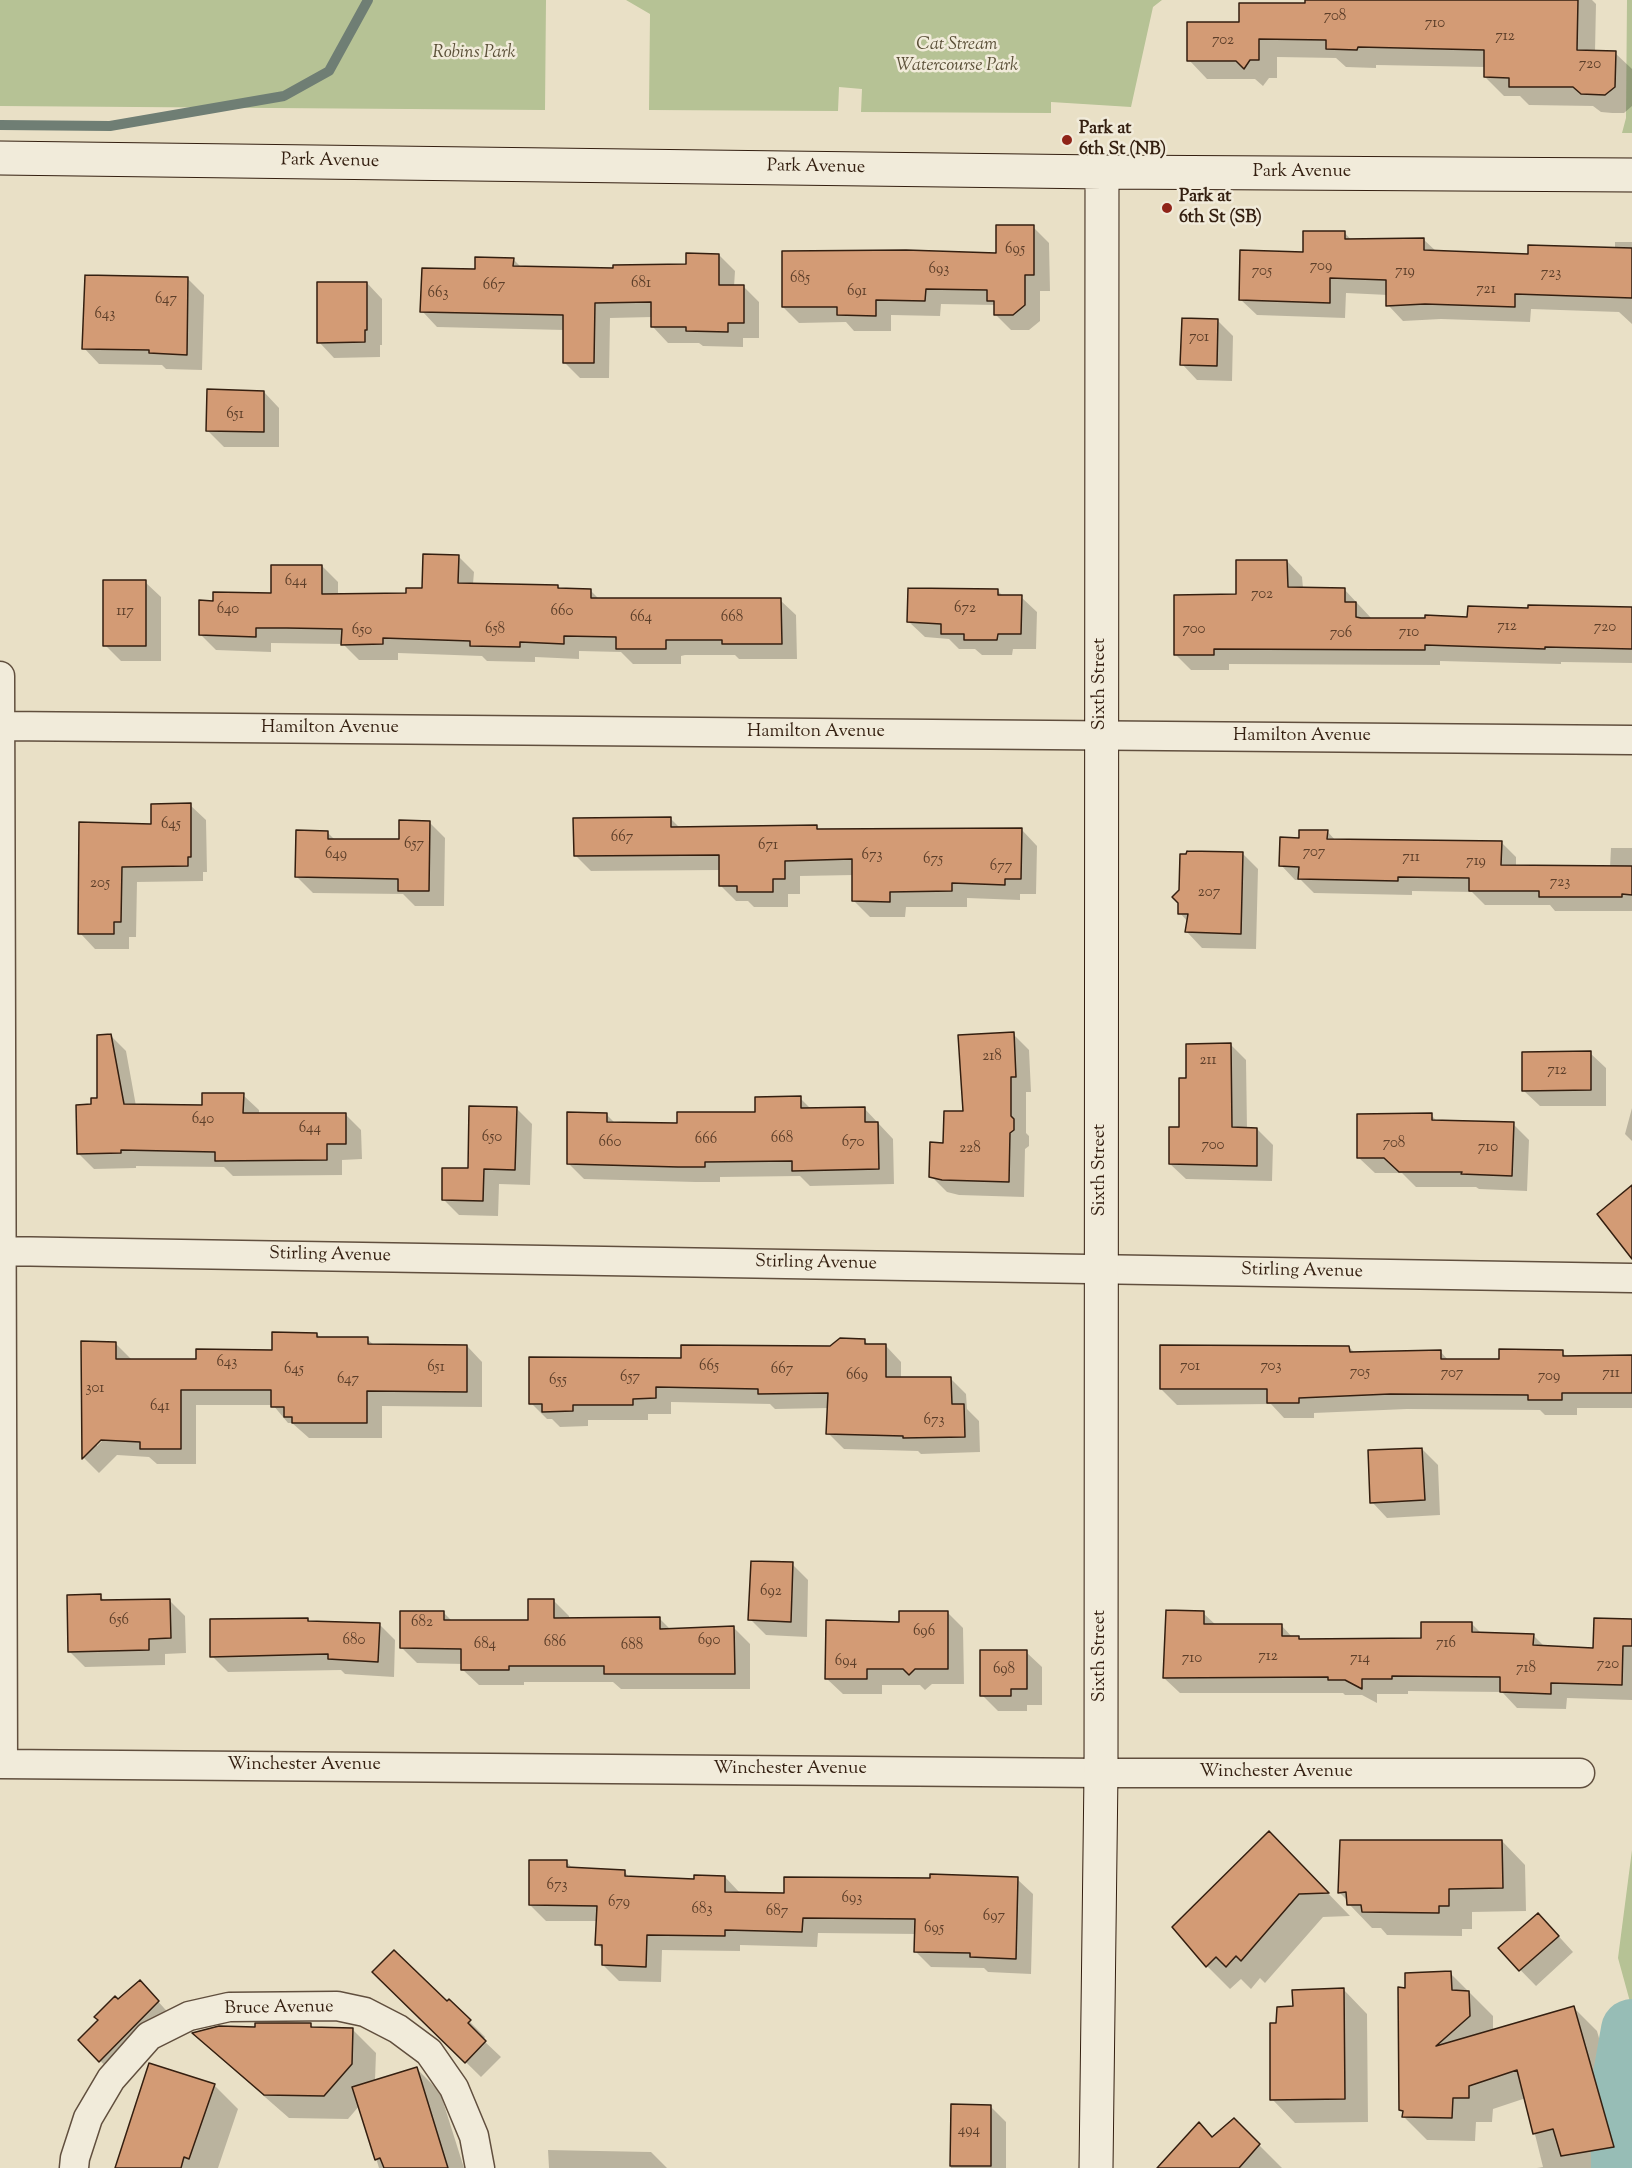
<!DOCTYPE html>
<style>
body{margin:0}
canvas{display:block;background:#e9e0c6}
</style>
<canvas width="1632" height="2168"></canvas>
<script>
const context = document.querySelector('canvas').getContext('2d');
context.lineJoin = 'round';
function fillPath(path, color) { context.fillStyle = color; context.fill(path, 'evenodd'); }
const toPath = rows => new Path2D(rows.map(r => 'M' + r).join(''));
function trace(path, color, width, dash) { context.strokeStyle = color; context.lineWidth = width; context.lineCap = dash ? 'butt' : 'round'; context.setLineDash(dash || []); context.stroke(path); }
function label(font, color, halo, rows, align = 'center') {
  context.font = font + ' "Sorts Mill Goudy",serif'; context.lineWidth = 5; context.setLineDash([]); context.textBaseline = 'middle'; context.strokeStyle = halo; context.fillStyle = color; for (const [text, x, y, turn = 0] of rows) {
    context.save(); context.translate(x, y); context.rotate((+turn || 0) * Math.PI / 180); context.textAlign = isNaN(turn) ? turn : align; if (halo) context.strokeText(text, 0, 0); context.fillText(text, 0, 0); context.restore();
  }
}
const green = toPath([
 [0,0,546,0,545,110,0,106],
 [626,0,1162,0,1153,7,1131,107,1051,102,1051,113,861,112,862,89,839,87,838,111,649,110,650,14],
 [1627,0,1632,0,1632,133,1622,133,1626,118],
 [1632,1850,1632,2009,1618,1958]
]);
const shadow = toPath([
 [1307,0,1592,0,1596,4,1595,52,1615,53,1632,69,1632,106,1624,113,1612,113,1601,112,1593,106,1529,105,1520,96,1504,96,1485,77,1486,67,1376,65,1376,68,1346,67,1336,58,1277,57,1277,78,1269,78,1263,86,1255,79,1207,79,1189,60,1241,23,1307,4],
 [1033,227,1049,243,1050,291,1040,291,1040,321,1029,330,1011,330,995,314,994,305,941,304,940,316,891,315,891,331,854,331,846,322,799,323,783,307,998,255],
 [1344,232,1352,241,1423,239,1437,252,1529,256,1615,249,1615,242,1632,242,1632,324,1619,312,1531,309,1530,322,1441,319,1403,321,1388,305,1388,295,1346,293,1345,318,1257,315,1241,300,1305,253],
 [719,255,735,271,734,287,744,287,759,302,759,338,743,338,743,347,703,346,699,343,668,343,653,327,653,317,610,318,609,378,580,378,564,362,564,330,437,327,422,311,476,270,513,259,522,268,614,269,688,266],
 [188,279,204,295,202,370,166,369,162,365,99,364,84,348],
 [367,283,382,299,382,345,380,345,380,357,334,358,319,342],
 [1217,320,1233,336,1232,381,1197,380,1182,364],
 [264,392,279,408,279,447,224,447,208,431],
 [458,556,474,572,473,584,558,586,562,590,591,591,600,600,780,600,796,615,797,659,739,659,735,655,685,655,681,656,681,664,633,664,621,652,579,651,579,659,535,657,535,662,487,661,482,656,398,653,398,660,359,660,343,644,271,643,271,652,216,650,200,634,214,602,272,594,322,566,338,582,338,595,408,594,424,590],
 [1287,561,1302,577,1303,588,1344,589,1372,619,1469,619,1530,609,1632,609,1632,663,1561,662,1561,664,1440,661,1440,665,1229,664,1229,670,1191,670,1175,654,1238,595],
 [145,582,161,597,161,661,121,661,105,645],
 [997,590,1003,596,1021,597,1037,612,1036,649,1013,649,1012,655,982,655,975,649,959,649,949,639,925,637,909,622],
 [190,805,206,820,207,872,203,872,203,881,137,882,136,937,129,937,129,949,95,949,80,933,81,824,152,825],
 [671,819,680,828,816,827,819,830,1022,830,1037,846,1036,894,1020,894,1020,900,967,898,967,907,906,907,905,917,870,917,854,901,854,875,800,876,800,894,788,894,788,907,754,907,748,901,736,901,720,885,720,870,591,871,575,855],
 [429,822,445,838,444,906,415,906,403,894,313,893,297,877,327,832,335,840,400,841],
 [1327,831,1336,841,1501,842,1516,857,1516,867,1610,868,1611,848,1632,848,1632,911,1555,911,1550,905,1485,905,1472,892,1412,891,1412,895,1314,893,1301,880,1295,880,1281,865,1300,839],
 [1242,853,1258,869,1256,949,1202,948,1187,932,1188,922,1180,913],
 [1013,1034,1029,1050,1031,1092,1026,1092,1026,1133,1029,1136,1029,1146,1025,1149,1024,1197,959,1195,947,1192,931,1176,945,1144],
 [110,1035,126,1051,136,1106,203,1107,243,1095,259,1110,259,1115,345,1114,361,1130,362,1159,342,1160,342,1175,233,1176,224,1167,136,1166,136,1168,94,1169,78,1153,92,1106,99,1100],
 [1230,1044,1246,1060,1247,1129,1257,1129,1273,1145,1272,1181,1186,1179,1170,1164,1181,1128,1187,1079],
 [1590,1053,1606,1068,1606,1106,1540,1106,1524,1091],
 [800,1098,811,1109,864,1108,893,1139,894,1184,810,1186,800,1176,720,1177,720,1182,695,1182,584,1179,568,1163,607,1115,616,1124,679,1125,756,1113],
 [516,1108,532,1124,530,1185,499,1184,498,1216,459,1215,443,1199,469,1170],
 [1632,1108,1632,1141,1625,1134],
 [1431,1115,1438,1122,1513,1124,1529,1140,1527,1191,1479,1189,1476,1187,1416,1187,1402,1173,1375,1173,1359,1158],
 [317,1334,321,1338,367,1339,374,1345,467,1346,482,1362,482,1407,382,1406,382,1438,309,1438,292,1423,288,1423,273,1405,196,1405,196,1464,157,1464,149,1457,117,1455,99,1473,84,1458,82,1343,115,1343,131,1359,197,1360,274,1351],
 [107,1436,97,1446,97,1442],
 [864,1340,869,1345,886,1346,901,1362,901,1378,950,1378,966,1394,967,1409,979,1421,980,1452,921,1454,918,1451,844,1449,828,1433,829,1408,775,1409,770,1404,671,1402,671,1414,648,1414,648,1420,588,1420,588,1426,560,1427,552,1419,547,1419,531,1403,682,1359,831,1348],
 [1349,1347,1355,1353,1440,1351,1449,1361,1501,1361,1562,1352,1568,1358,1632,1357,1632,1408,1577,1408,1577,1415,1545,1415,1540,1410,1407,1409,1314,1413,1314,1418,1284,1418,1271,1404,1177,1405,1161,1389],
 [1422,1449,1438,1465,1440,1515,1387,1518,1372,1502],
 [792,1564,808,1580,807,1637,766,1635,750,1619],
 [100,1596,106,1602,169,1600,185,1616,186,1653,165,1654,165,1665,85,1667,69,1651],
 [553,1600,569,1616,569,1619,660,1619,671,1630,734,1628,750,1644,750,1689,621,1689,613,1682,524,1682,524,1685,479,1685,463,1670,463,1664,417,1663,401,1647,444,1613,453,1622,529,1621],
 [947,1612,963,1628,964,1684,932,1684,925,1690,920,1685,882,1685,882,1694,843,1694,827,1679,901,1623],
 [1203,1613,1216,1625,1281,1625,1293,1638,1298,1638,1301,1640,1422,1639,1471,1623,1482,1634,1533,1635,1545,1647,1595,1649,1632,1620,1632,1700,1567,1698,1566,1709,1517,1708,1502,1692,1408,1691,1408,1694,1377,1694,1377,1703,1362,1695,1345,1695,1343,1693,1180,1693,1164,1678],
 [307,1620,310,1622,379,1624,395,1640,394,1677,345,1674,341,1670,228,1672,212,1656],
 [1026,1652,1042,1667,1042,1705,1027,1705,1027,1711,998,1711,982,1695],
 [1502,1841,1525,1865,1526,1911,1472,1912,1472,1929,1462,1929,1462,1936,1387,1935,1381,1928,1372,1928,1349,1904,1348,1901,1339,1892],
 [1292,1856,1350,1916,1323,1917,1265,1983,1260,1978,1251,1989,1241,1979,1230,1989,1207,1966],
 [567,1862,573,1869,624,1871,630,1878,695,1881,725,1877,740,1893,785,1895,1017,1879,1033,1894,1031,1974,988,1972,984,1968,931,1967,915,1951,916,1934,818,1933,817,1947,740,1945,740,1951,662,1950,661,1982,619,1981,603,1965,604,1951,597,1944,598,1921,546,1921,530,1905],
 [1553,1930,1573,1952,1536,1986,1500,1949],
 [374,1972,447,2003,449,2001,485,2037,483,2040,501,2057,481,2077],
 [1450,1973,1493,2016,1493,2031,1573,2007,1597,2031,1632,2155,1632,2168,1537,2168,1543,2167,1526,2098,1493,2109,1492,2122,1476,2122,1475,2141,1427,2140,1404,2117,1404,2112,1401,2109,1407,1989],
 [1344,1990,1367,2014,1368,2122,1295,2123,1272,2099,1278,2025,1295,2007],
 [155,1998,173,2018,115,2076,80,2040,118,2001],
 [310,2024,314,2028,352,2029,376,2053,375,2081,416,2068,440,2092,464,2168,379,2168,360,2105,348,2119,289,2118,218,2056,195,2034],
 [214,2085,238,2109,218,2168,117,2168],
 [952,2106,990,2106,1006,2122,1006,2168,951,2168],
 [1234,2120,1282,2168,1175,2168,1213,2138],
 [548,2150,651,2152,667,2168,549,2168]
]);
const stream = toPath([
 [0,125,110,126,284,96,329,71,368,0]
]);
const river = toPath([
 [1622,2168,1621,2092,1632,2030]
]);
const building = toPath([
 [1305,0,1578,0,1577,50,1616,51,1615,87,1605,95,1581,94,1573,87,1509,87,1509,78,1484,77,1484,50,1358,47,1357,50,1326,49,1326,40,1259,39,1259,60,1250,60,1244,69,1236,61,1187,61,1187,22,1239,22,1239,3,1305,3,1305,0],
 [996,225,1034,225,1034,275,1025,275,1025,305,1013,315,994,315,994,301,987,301,987,290,926,289,925,301,876,300,876,316,837,315,837,307,782,307,782,251,906,250,996,253,996,225],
 [1303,231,1345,231,1345,239,1424,238,1424,250,1528,254,1528,245,1632,248,1632,298,1515,294,1515,307,1425,304,1386,306,1386,280,1330,278,1330,303,1239,300,1240,250,1303,252,1303,231],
 [686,253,719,254,719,285,744,285,744,323,728,323,728,332,686,331,686,327,651,327,651,302,595,303,594,363,563,363,563,315,420,312,422,268,475,269,475,257,514,258,513,266,613,268,613,265,686,264,686,253],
 [85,275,188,277,187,355,149,353,149,350,82,349,85,275],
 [317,282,367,282,367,330,365,330,365,342,317,343,317,282],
 [1182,318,1218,319,1217,366,1180,365,1182,318],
 [207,389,264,391,264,432,206,431,207,389],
 [423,554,459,555,458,583,558,585,558,588,591,589,591,598,781,598,782,644,722,644,722,640,666,640,666,649,616,649,616,637,564,636,564,644,520,642,520,647,470,646,470,641,383,638,383,644,341,645,342,629,287,628,256,628,256,637,199,635,199,600,213,601,213,592,271,593,271,565,322,565,322,594,406,593,406,588,422,588,423,554],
 [1236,560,1287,560,1288,587,1345,588,1345,602,1356,602,1356,617,1361,618,1425,618,1425,615,1467,617,1468,606,1528,608,1528,605,1632,607,1632,649,1545,647,1545,649,1425,645,1425,650,1214,649,1214,655,1174,655,1174,595,1236,594,1236,560],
 [103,580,146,580,146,646,103,646,103,580],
 [908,588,998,589,998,595,1022,595,1021,634,998,634,997,640,964,640,964,634,941,634,941,624,907,622,908,588],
 [191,803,191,857,188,857,188,866,122,867,121,922,114,922,114,934,78,934,79,822,151,824,151,804,191,803],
 [671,817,671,827,817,825,817,829,1022,828,1021,879,1005,879,1005,885,952,883,952,891,890,892,890,902,852,901,852,859,785,861,785,879,773,879,773,892,737,892,737,886,719,886,719,855,574,856,573,818,671,817],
 [399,820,430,821,429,891,398,891,398,879,295,877,296,830,328,831,328,839,399,839,399,820],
 [1299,830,1328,830,1327,839,1502,841,1501,865,1632,866,1632,895,1622,894,1622,897,1539,897,1539,891,1469,891,1469,878,1398,877,1398,881,1298,879,1299,867,1279,866,1280,837,1299,838,1299,830],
 [1187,851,1243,852,1241,934,1185,932,1188,914,1178,914,1178,903,1172,897,1179,890,1180,854,1186,854,1187,851],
 [1014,1032,1016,1077,1011,1077,1011,1116,1014,1119,1014,1130,1010,1133,1009,1182,942,1180,929,1177,930,1142,943,1143,944,1111,963,1111,958,1035,1014,1032],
 [111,1034,124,1104,202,1105,202,1093,244,1093,243,1113,346,1113,346,1144,327,1144,327,1160,215,1161,215,1152,121,1150,121,1153,77,1154,76,1105,91,1104,91,1098,97,1098,97,1035,111,1034],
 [1231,1043,1232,1127,1257,1128,1257,1166,1169,1164,1169,1127,1179,1127,1179,1078,1186,1078,1186,1044,1231,1043],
 [1591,1051,1591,1090,1522,1091,1522,1052,1591,1051],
 [801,1096,801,1108,865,1107,865,1122,878,1122,879,1169,792,1171,792,1161,705,1162,705,1167,678,1167,567,1164,567,1112,607,1113,607,1122,677,1123,677,1112,755,1112,755,1097,801,1096],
 [469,1106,517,1107,515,1170,484,1169,483,1201,442,1200,442,1168,468,1168,469,1106],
 [1432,1113,1432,1120,1514,1122,1512,1176,1461,1174,1462,1172,1399,1172,1384,1158,1357,1158,1357,1114,1432,1113],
 [1632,1185,1632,1259,1597,1214,1632,1185],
 [272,1332,317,1333,317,1337,368,1337,368,1344,467,1345,467,1392,367,1391,367,1423,292,1423,292,1417,284,1417,284,1407,271,1407,271,1390,181,1390,181,1449,140,1449,140,1442,101,1440,82,1459,81,1341,116,1342,116,1359,196,1359,196,1349,272,1350,272,1332],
 [840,1338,865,1339,865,1344,886,1344,886,1377,951,1377,952,1404,964,1404,965,1437,903,1438,903,1436,826,1434,828,1393,758,1394,758,1389,656,1387,656,1398,633,1399,633,1405,573,1405,573,1411,542,1412,542,1404,529,1404,529,1357,681,1358,681,1345,830,1346,840,1338],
 [1160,1345,1349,1346,1350,1352,1441,1350,1441,1359,1499,1359,1499,1349,1563,1350,1563,1356,1632,1355,1632,1393,1562,1393,1562,1400,1528,1400,1528,1395,1390,1394,1299,1398,1299,1403,1267,1403,1267,1389,1160,1389,1160,1345],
 [1422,1448,1425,1500,1370,1503,1368,1450,1422,1448],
 [751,1561,793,1562,791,1622,748,1620,751,1561],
 [101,1594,101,1600,170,1599,171,1638,149,1639,149,1650,68,1652,67,1595,101,1594],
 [528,1599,554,1599,554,1618,660,1617,660,1629,734,1626,735,1674,604,1674,604,1666,509,1666,509,1670,461,1670,461,1649,400,1648,400,1611,444,1611,444,1620,528,1620,528,1599],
 [1166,1610,1204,1611,1204,1624,1282,1624,1282,1636,1299,1636,1299,1639,1421,1638,1421,1622,1472,1622,1472,1632,1534,1634,1533,1645,1593,1648,1594,1618,1632,1619,1632,1646,1623,1646,1622,1685,1551,1683,1551,1694,1500,1692,1500,1677,1392,1676,1392,1679,1362,1679,1362,1689,1345,1680,1328,1680,1328,1677,1163,1678,1166,1610],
 [899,1611,948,1611,948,1669,915,1669,909,1675,903,1669,867,1669,867,1679,825,1679,826,1620,899,1622,899,1611],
 [308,1618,308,1621,380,1623,378,1662,328,1659,328,1654,210,1657,210,1619,308,1618],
 [980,1650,1027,1650,1027,1689,1011,1689,1011,1696,980,1696,980,1650],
 [1269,1831,1329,1893,1299,1894,1241,1961,1236,1956,1226,1967,1216,1957,1206,1967,1172,1927,1269,1831],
 [1340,1840,1502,1840,1503,1888,1449,1889,1449,1906,1439,1906,1439,1913,1362,1912,1361,1905,1347,1905,1346,1892,1338,1893,1340,1840],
 [529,1860,567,1860,567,1867,625,1870,625,1876,694,1879,694,1875,725,1876,725,1892,784,1893,784,1877,930,1878,930,1874,1018,1877,1016,1959,970,1957,970,1953,914,1952,915,1919,803,1918,802,1932,725,1930,725,1936,647,1935,646,1967,602,1965,602,1945,595,1945,597,1906,529,1905,529,1860],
 [1538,1913,1559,1936,1519,1971,1498,1948,1538,1913],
 [394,1950,447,2001,449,1999,471,2020,468,2023,486,2041,465,2063,372,1972,394,1950],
 [1451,1971,1452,1990,1469,1991,1470,2016,1436,2046,1574,2006,1614,2147,1561,2156,1553,2129,1533,2134,1517,2070,1469,2086,1469,2098,1453,2098,1452,2118,1402,2117,1403,2111,1399,2110,1398,1987,1405,1988,1405,1973,1451,1971],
 [140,1980,159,2001,99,2062,78,2040,98,2020,94,2017,115,1996,118,1999,140,1980],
 [1344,1988,1345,2099,1270,2100,1270,2023,1276,2023,1277,2007,1293,2006,1292,1990,1344,1988],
 [255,2023,311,2023,311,2027,353,2028,352,2064,324,2096,264,2095,192,2033,219,2026,255,2027,255,2023],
 [149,2063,215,2084,189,2159,184,2157,181,2168,115,2168,149,2063],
 [417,2067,448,2168,384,2168,380,2158,375,2160,352,2087,417,2067],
 [951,2104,991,2105,991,2166,950,2166,951,2104],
 [1234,2118,1260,2144,1239,2168,1157,2168,1199,2122,1212,2137,1234,2118]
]);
const street = toPath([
 [0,676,3,1764],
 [0,726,1632,740],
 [0,1251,1632,1278],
 [0,1764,1101,1773,1580,1773],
 [74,2168,75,2158,88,2118,111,2079,149,2036,189,2016,229,2007,337,2006,365,2012,398,2029,429,2052,454,2088,474,2136,480,2168]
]);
const secondary = toPath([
 [0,158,1102,172,1632,175],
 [1096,2168,1101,1773,1102,172]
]);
const markers = [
 [1067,140,6,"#8f2418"],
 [1167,208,6,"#8f2418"]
];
const numberNames = [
 ["708",1335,17],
 ["710",1435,24],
 ["712",1505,37],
 ["702",1223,41],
 ["720",1590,65],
 ["695",1015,250],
 ["709",1321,267],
 ["693",939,270],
 ["705",1262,272],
 ["719",1405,272],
 ["723",1551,274],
 ["685",800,279],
 ["681",641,284],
 ["667",494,286],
 ["721",1486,290],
 ["691",857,292],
 ["663",438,294],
 ["647",166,300],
 ["643",105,315],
 ["701",1199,338],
 ["651",235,415],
 ["644",296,582],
 ["702",1262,595],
 ["672",965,609],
 ["640",228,610],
 ["117",125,612],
 ["660",562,612],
 ["664",641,618],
 ["668",732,618],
 ["712",1507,627],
 ["720",1605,628],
 ["658",495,630],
 ["700",1194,630],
 ["650",362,631],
 ["710",1409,633],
 ["706",1341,634],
 ["645",171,825],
 ["667",622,838],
 ["657",414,845],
 ["671",768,846],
 ["707",1314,853],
 ["649",336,855],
 ["673",872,856],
 ["711",1411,858],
 ["675",933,860],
 ["719",1476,862],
 ["677",1001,867],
 ["723",1560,883],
 ["205",100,884],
 ["207",1209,893],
 ["218",992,1057],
 ["211",1208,1061],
 ["712",1557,1071],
 ["640",203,1120],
 ["644",310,1129],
 ["650",492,1138],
 ["668",782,1139],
 ["666",706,1140],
 ["660",610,1143],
 ["670",853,1143],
 ["708",1394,1144],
 ["700",1213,1146],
 ["710",1488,1148],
 ["228",970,1149],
 ["643",227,1363],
 ["665",709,1367],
 ["701",1190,1367],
 ["703",1271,1367],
 ["651",436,1368],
 ["645",294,1370],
 ["667",782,1370],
 ["705",1360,1373],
 ["707",1452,1374],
 ["711",1611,1374],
 ["669",857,1376],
 ["709",1549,1377],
 ["657",630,1378],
 ["647",348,1380],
 ["655",558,1381],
 ["301",95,1389],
 ["641",160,1407],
 ["673",934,1421],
 ["692",771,1592],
 ["656",119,1621],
 ["682",422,1623],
 ["696",924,1632],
 ["680",354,1641],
 ["690",709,1641],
 ["686",555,1643],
 ["716",1446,1644],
 ["684",485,1645],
 ["688",632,1646],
 ["712",1268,1657],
 ["710",1192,1659],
 ["714",1360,1659],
 ["694",846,1662],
 ["720",1608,1665],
 ["718",1526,1669],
 ["698",1004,1670],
 ["673",557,1886],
 ["693",852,1899],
 ["679",619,1903],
 ["683",702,1910],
 ["687",777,1912],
 ["697",994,1917],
 ["695",934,1929],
 ["494",969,2131]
];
const parkNames = [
 ["Cat Stream",957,46],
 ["Watercourse Park",957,67],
 ["Robins Park",474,54]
];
const poiNames = [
 ["Park at",1079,130],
 ["6th St (NB)",1079,151],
 ["Park at",1179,198],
 ["6th St (SB)",1179,219]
];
const streetNames = [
 ["Park Avenue",330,162,1],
 ["Park Avenue",816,168,1],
 ["Park Avenue",1302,173],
 ["Sixth Street",1101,684,-90],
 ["Hamilton Avenue",330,729],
 ["Hamilton Avenue",816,733],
 ["Hamilton Avenue",1302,737],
 ["Sixth Street",1101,1170,-90],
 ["Stirling Avenue",330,1256,1],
 ["Stirling Avenue",816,1264,1],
 ["Stirling Avenue",1302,1272,1],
 ["Sixth Street",1101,1656,-90],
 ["Winchester Avenue",304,1766],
 ["Winchester Avenue",790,1770],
 ["Winchester Avenue",1276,1773],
 ["Bruce Avenue",279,2009,-1]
];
fillPath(green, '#b6c295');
fillPath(shadow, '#0003');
trace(stream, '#6f7e74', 10);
trace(river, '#97bdb6', 62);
fillPath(building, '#d39b75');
trace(building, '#341f10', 1.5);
trace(street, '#614f3e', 31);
trace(secondary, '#341f10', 35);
trace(street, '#f1ebda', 28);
trace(secondary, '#f1ebda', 33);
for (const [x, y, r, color] of markers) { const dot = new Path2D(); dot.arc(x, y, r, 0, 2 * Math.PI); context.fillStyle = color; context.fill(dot); trace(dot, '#f1ebda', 2); }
label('15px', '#5c3e29', null, numberNames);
label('italic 18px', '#5b5038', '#f1ebda', parkNames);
label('bold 18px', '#341f10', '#f1ebda', poiNames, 'left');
label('18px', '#341f10', '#f1ebda', streetNames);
</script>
